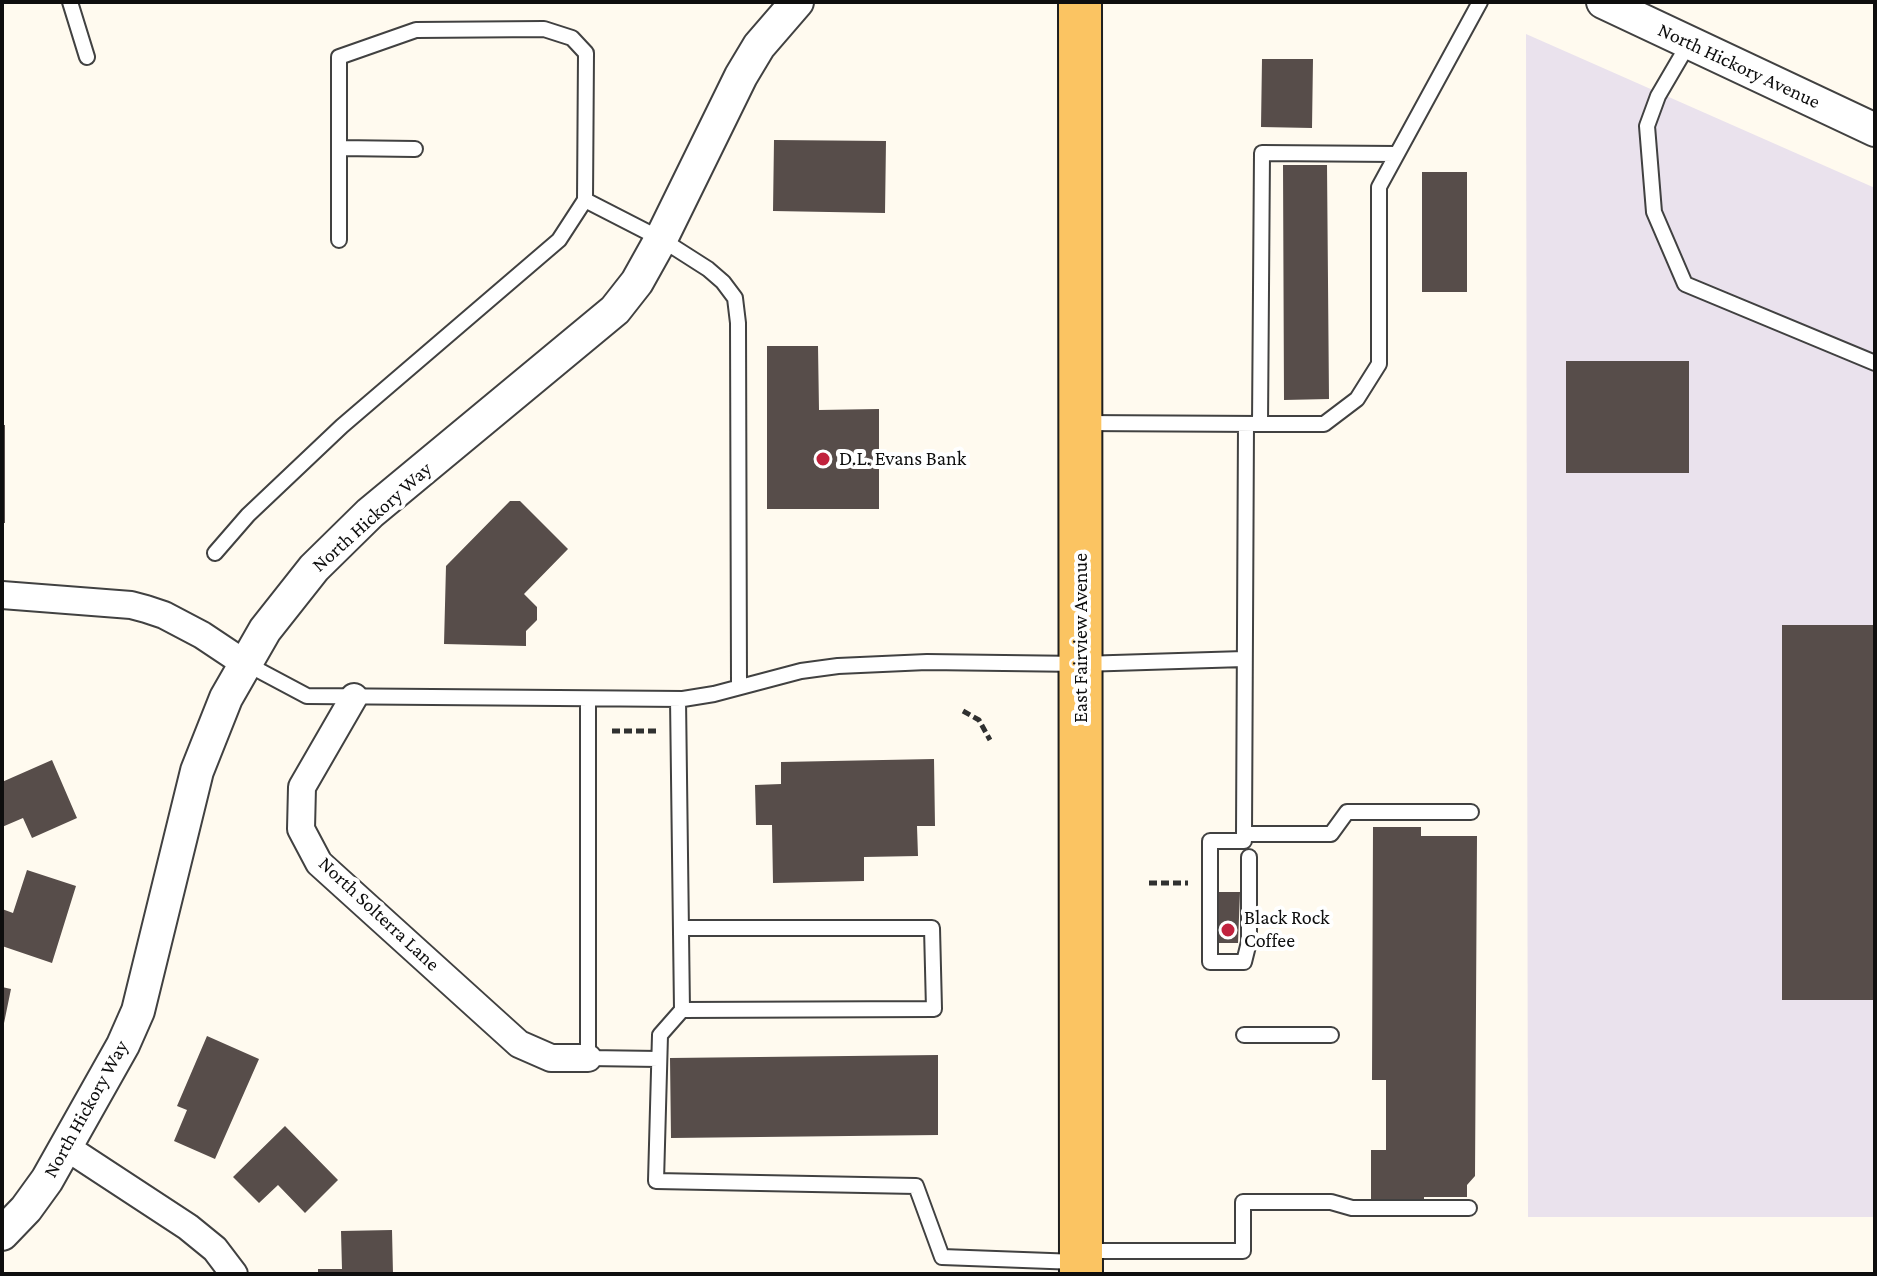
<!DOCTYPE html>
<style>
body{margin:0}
#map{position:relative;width:1877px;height:1276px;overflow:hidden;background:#fffaef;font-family:"Crimson Pro",serif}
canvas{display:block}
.frame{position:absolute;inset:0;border:4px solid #0e0e0e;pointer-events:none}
</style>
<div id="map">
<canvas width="1877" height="1276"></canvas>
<div class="frame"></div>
</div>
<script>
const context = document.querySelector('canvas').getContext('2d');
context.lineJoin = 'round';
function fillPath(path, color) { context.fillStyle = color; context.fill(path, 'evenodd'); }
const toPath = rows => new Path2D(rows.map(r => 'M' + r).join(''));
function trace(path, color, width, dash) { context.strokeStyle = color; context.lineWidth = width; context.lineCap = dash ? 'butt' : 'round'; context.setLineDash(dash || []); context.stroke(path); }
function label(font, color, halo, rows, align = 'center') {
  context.font = font + ' "Crimson Pro",serif'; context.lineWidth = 8; context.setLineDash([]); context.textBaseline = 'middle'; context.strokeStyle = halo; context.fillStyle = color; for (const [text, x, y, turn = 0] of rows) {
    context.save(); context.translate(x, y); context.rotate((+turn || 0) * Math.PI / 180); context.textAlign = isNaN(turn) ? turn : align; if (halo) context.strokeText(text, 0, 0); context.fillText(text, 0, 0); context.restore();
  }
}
const industrial = toPath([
 [1526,34,1875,188,1875,1217,1528,1217]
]);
const building = toPath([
 [1262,59,1313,59,1312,128,1261,127],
 [774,140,886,141,885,213,773,211],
 [1283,165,1327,165,1329,399,1284,400],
 [1422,172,1467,172,1467,292,1422,292],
 [767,346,818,346,819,410,879,409,879,509,767,509],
 [1566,361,1689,361,1689,473,1566,473],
 [2,425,5,425,5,523,2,523],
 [510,501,520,501,568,549,524,594,537,607,537,620,526,631,526,646,444,644,446,566],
 [1782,625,1875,625,1875,1000,1782,1000],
 [934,759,935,826,917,826,918,856,864,857,864,881,773,883,772,825,756,825,755,785,781,784,781,762],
 [52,760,77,818,32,838,23,818,2,827,2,782],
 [1373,827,1421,827,1421,836,1477,836,1475,1176,1467,1185,1467,1197,1424,1197,1424,1202,1371,1201,1371,1150,1386,1150,1386,1080,1372,1080],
 [27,870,76,886,52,963,2,946,2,909,13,913],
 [1217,892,1240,892,1238,943,1218,943],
 [2,987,11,989,3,1028,2,1028],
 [207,1036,259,1059,215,1159,174,1141,187,1110,177,1106],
 [938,1055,938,1135,671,1138,670,1058],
 [285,1126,338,1180,305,1213,278,1185,259,1203,233,1177],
 [392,1230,393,1274,318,1274,318,1269,342,1269,341,1231]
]);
const path = toPath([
 [963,711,979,720,990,740],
 [612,731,657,731],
 [1149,883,1188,883]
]);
const service = toPath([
 [70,2,87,57],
 [1689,43,1658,96,1647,126,1654,212,1685,284,1875,363],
 [339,148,415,149],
 [339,240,339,57,416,30,544,29,572,38,586,53,585,200,661,239,708,269,723,282,735,298,738,323,739,686],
 [1082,423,1260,424,1262,153,1396,154],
 [1246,424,1244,834,1331,834,1347,812,1471,812],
 [1260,424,1324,424,1357,399,1379,364,1379,187,1480,2],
 [215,553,248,515,342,426,559,240,585,200],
 [245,663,307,696,683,699,714,694,801,671,838,666,927,662,1081,664,1244,659],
 [588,699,588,1058,659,1059],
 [678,699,682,1010,660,1035,656,1181,916,1186,942,1257,1077,1262],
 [1244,841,1210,841,1210,962,1244,962,1249,942,1249,857],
 [681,928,932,928,934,1009,682,1010],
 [1244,1035,1331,1035],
 [1086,1251,1243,1251,1243,1202,1331,1202,1352,1208,1469,1208]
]);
const minor = toPath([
 [2,595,131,605,146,609,164,615,202,635,244,663],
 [354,697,302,787,301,829,319,863,519,1044,551,1058,588,1058],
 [66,1147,188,1227,215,1249,234,1274]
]);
const tertiary = toPath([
 [1603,2,1875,130],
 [2,1234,26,1209,47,1180,123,1045,138,1011,197,771,226,698,265,630,314,568,370,513,615,310,637,282,661,239,741,76,759,46,797,2]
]);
const primary = toPath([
 [1080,2,1081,1274]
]);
const markers = [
 [823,459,8,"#c1223d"],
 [1228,930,8,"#c1223d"]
];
const streetNames = [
 ["North Hickory Avenue",1739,66,25],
 ["North Hickory Way",372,517,-42],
 ["East Fairview Avenue",1081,638,-90],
 ["North Solterra Lane",379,914,43],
 ["North Hickory Way",86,1109,-61]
];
const poiNames = [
 ["D.L. Evans Bank",839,459],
 ["Black Rock",1244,918],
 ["Coffee",1244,941]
];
fillPath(industrial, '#eae2ed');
fillPath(building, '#574d4a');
trace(service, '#414141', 18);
trace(minor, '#414141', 30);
trace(tertiary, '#414141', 36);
trace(primary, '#1f1f1f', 46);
trace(path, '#303030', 5, [8, 4]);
trace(service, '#fff', 14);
trace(minor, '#fff', 26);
trace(tertiary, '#fff', 32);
trace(primary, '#fbc462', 42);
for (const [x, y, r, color] of markers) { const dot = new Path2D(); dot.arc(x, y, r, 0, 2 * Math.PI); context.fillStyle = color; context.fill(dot); trace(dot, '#fff', 3); }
label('20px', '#0e0e0e', '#fff', streetNames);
label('20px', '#0e0e0e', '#fff', poiNames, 'left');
</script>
